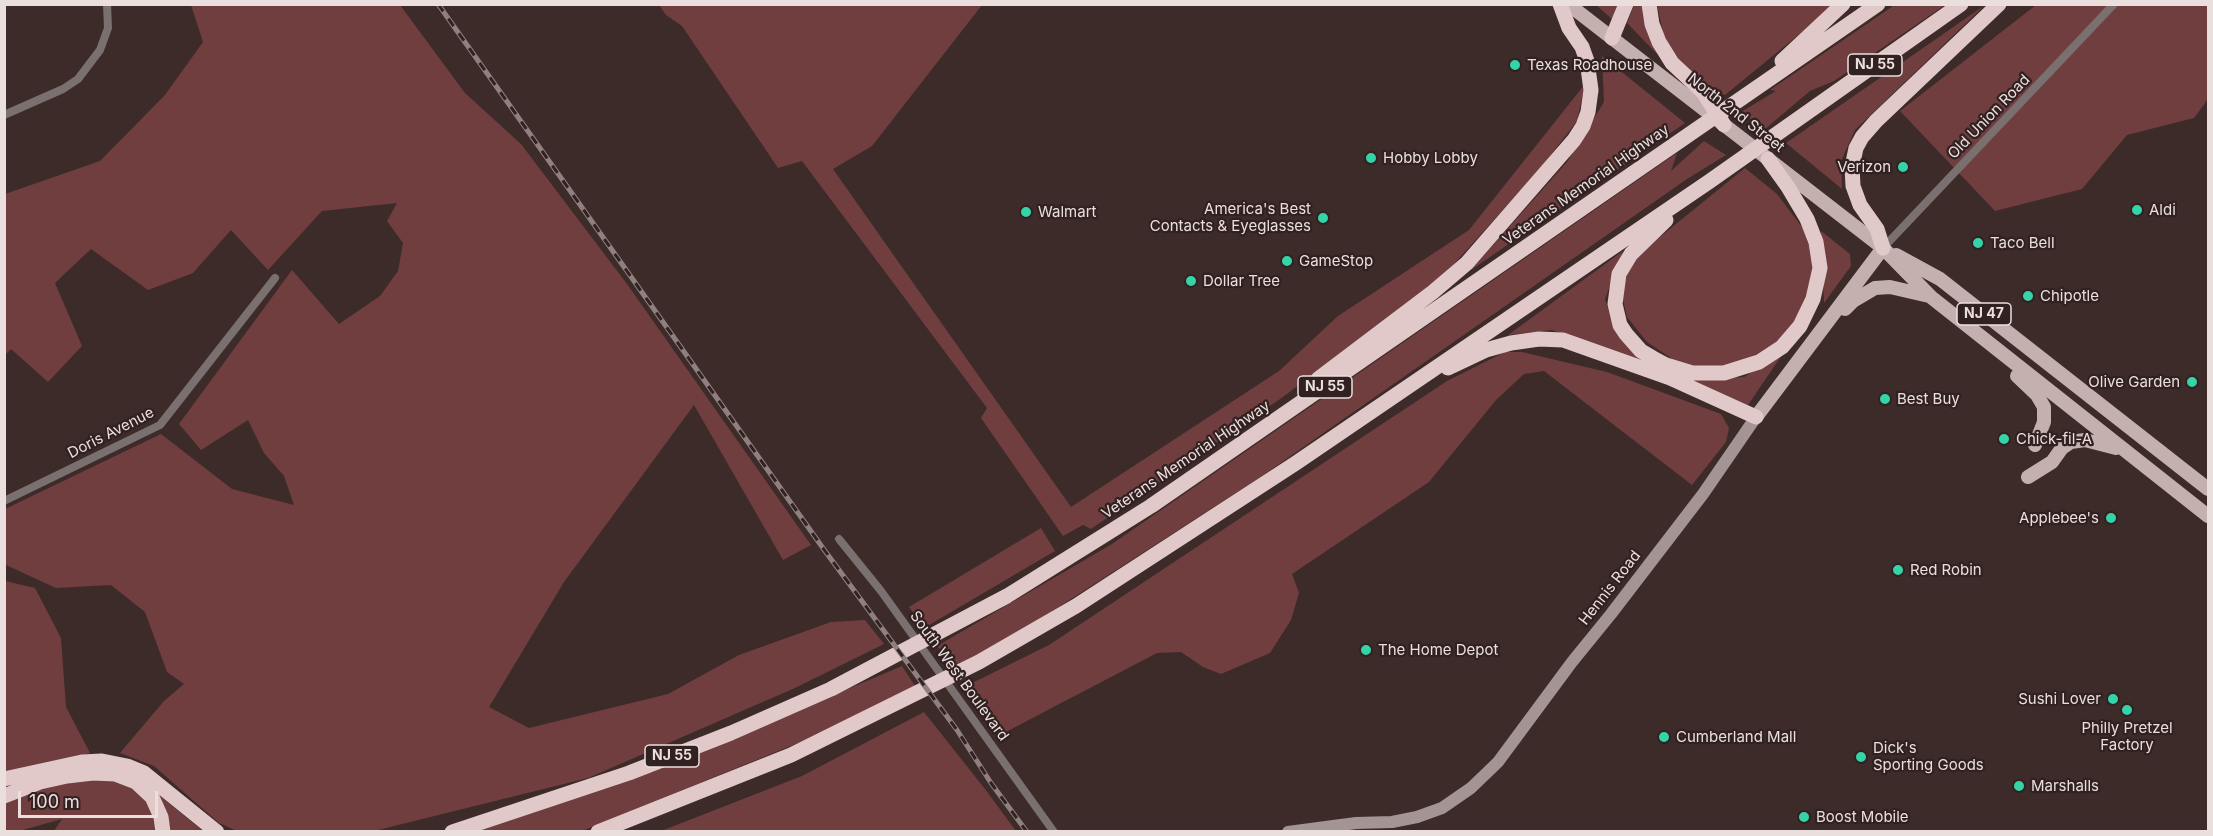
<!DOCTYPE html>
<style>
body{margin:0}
#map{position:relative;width:2213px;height:836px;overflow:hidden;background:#3d2b2a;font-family:Inter,sans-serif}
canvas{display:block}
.frame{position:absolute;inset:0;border:6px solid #ebdfde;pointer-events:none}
.scale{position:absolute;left:18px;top:791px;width:140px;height:27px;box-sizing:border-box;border:3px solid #ebdfde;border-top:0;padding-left:8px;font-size:18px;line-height:21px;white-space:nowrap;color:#ebdfde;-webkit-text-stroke:4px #322121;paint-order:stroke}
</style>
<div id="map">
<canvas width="2213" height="836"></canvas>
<div class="frame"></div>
<div class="scale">100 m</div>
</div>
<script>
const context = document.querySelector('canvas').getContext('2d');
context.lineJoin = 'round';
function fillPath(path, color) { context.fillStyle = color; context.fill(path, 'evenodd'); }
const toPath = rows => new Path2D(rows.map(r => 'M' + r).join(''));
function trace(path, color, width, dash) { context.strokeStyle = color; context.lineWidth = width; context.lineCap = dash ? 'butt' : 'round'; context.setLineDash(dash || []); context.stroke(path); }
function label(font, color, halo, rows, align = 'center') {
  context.font = font + ' Inter,sans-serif'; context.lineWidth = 4.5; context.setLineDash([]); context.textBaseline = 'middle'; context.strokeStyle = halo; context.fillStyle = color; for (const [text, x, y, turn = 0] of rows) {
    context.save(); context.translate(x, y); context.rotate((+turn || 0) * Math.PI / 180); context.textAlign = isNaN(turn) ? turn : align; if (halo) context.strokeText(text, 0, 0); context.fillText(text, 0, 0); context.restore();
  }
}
const green = toPath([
 [1657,4,1835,5,1725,95,1709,88,1666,47],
 [1896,4,1945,5,1834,81,1810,91,1765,129,1741,112,1776,91,1770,90],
 [191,5,400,5,465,93,521,144,627,284,811,545,783,560,694,405,564,582,489,707,529,728,668,694,739,655,831,622,865,620,884,644,795,688,588,778,374,831,237,831,219,823,154,766,120,753,164,701,184,684,167,672,145,612,111,585,56,588,6,565,4,564,5,509,161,434,232,489,294,505,284,476,264,453,248,420,201,450,179,424,292,270,339,324,380,296,398,271,403,243,387,221,397,203,322,211,268,270,231,230,193,273,148,290,91,249,55,283,82,346,48,382,11,349,5,355,5,194,100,161,165,95,203,42],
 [659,5,982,5,872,146,833,169,1071,507,1279,371,1338,316,1469,230,1585,84,1577,121,1539,170,1454,264,1409,305,1386,319,1283,397,1091,529,1083,525,1063,536,981,418,987,408,802,161,778,168,682,26,666,15],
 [1596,5,1619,5,1613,20],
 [1634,5,1643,5,1643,15,1658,55,1627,23],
 [1985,5,1855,130,1841,161,1842,189,1786,143],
 [2036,5,2208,5,2208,99,2194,118,2127,135,2082,189,1995,211,1900,111],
 [1602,56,1685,123,1471,270,1567,162,1604,102],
 [1704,141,1726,155,1687,179,1259,478,1026,628,956,667,937,646,1112,544,1677,153,1671,171],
 [1745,168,1777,194,1808,235,1813,264,1808,302,1785,337,1736,367,1703,370,1674,360,1647,342,1627,317,1621,291,1634,258],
 [1821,231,1850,254,1851,266,1824,303],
 [1623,251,1605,299,1615,331,1643,363,1552,330,1508,335],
 [1505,352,1522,352,1607,372,1721,414,1729,428,1726,442,1692,485,1544,371,1524,374,1496,400,1429,482,1292,574,1299,593,1291,620,1270,653,1221,674,1203,667,1181,652,1157,653,1000,735,962,688,1049,645,1447,381],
 [1784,352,1748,405,1691,380,1744,377],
 [1041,528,1055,551,924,628,909,607],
 [5,581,35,588,61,638,66,707,90,753,5,775],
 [902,666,915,686,837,727,582,831,473,832,836,694],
 [924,712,985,789,1016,831,661,831,802,776],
 [106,779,137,790,155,814,156,831,54,831,62,819,19,831,5,832,5,804,26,793,70,781],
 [154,791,203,831,170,831,170,826]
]);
const street = toPath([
 [4,115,63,89,78,79,100,50,108,28,107,4],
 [1883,248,2114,4],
 [4,501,160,425,275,278],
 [839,539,881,591,1054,832]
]);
const secondary = toPath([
 [1288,832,1356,823,1392,822,1417,817,1442,808,1471,788,1498,762,1572,662,1611,614,1703,494,1756,417]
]);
const primary = toPath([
 [1568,4,1883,248,1931,297,2208,516],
 [1896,255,1940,279,2208,489],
 [1845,309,1853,301,1875,288,1890,287,1929,296],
 [2017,376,2037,395,2044,407,2044,422,2035,445],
 [1756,417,1883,248],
 [2028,477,2052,462,2062,448,2071,442,2085,440,2116,448]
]);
const highway = toPath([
 [1649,4,1652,24,1659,42,1672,63,1703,92,1724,125],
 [1612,38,1626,4],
 [1782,61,1843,4],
 [1666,220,1631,254,1619,274,1615,304,1620,325,1626,334,1641,351,1653,358,1666,365,1692,373,1724,373,1759,362,1782,347,1800,326,1813,299,1820,268,1816,242,1807,219,1788,187,1768,159],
 [1883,248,1877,229,1860,205,1853,186,1852,167,1856,148,1862,137,1876,121,1999,4],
 [1448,368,1486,350,1511,343,1539,339,1563,340,1670,378,1756,417],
 [1318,379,1433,292,1467,263,1574,140,1583,126,1588,112,1591,90,1587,61,1582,47,1569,28,1560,4],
 [4,779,82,762,102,761,127,766,144,773,217,832],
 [4,796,40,782,67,776,93,773,115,774,136,782,152,797,161,817,163,832],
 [452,832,629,773,731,733,831,689,1007,596,1151,506,1878,4],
 [598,832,791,755,979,662,1076,606,1296,463,1710,181,1961,4]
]);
const rail = toPath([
 [438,4,825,551,957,730,991,783,1027,832]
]);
const markers = [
 [1515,65,6,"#34d4a8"],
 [1371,158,6,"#34d4a8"],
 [1903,167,6,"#34d4a8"],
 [2137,210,6,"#34d4a8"],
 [1026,212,6,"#34d4a8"],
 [1323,218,6,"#34d4a8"],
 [1978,243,6,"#34d4a8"],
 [1287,261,6,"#34d4a8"],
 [1191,281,6,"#34d4a8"],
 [2028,296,6,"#34d4a8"],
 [2192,382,6,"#34d4a8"],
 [1885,399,6,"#34d4a8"],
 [2004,439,6,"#34d4a8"],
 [2111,518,6,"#34d4a8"],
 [1898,570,6,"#34d4a8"],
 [1366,650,6,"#34d4a8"],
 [2113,699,6,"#34d4a8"],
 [2127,710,6,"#34d4a8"],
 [1664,737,6,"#34d4a8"],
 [1861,757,6,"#34d4a8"],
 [2019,786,6,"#34d4a8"],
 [1804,817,6,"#34d4a8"]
];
const shields = [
 [1875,65,54],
 [1984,314,54],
 [1325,387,54],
 [672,756,54]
];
const shieldNames = [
 ["NJ 55",1875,65],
 ["NJ 47",1984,314],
 ["NJ 55",1325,387],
 ["NJ 55",672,756]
];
const poiNames = [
 ["Texas Roadhouse",1527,65],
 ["Hobby Lobby",1383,158],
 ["Verizon",1891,167,"right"],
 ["America's Best",1311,209,"right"],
 ["Contacts & Eyeglasses",1311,226,"right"],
 ["Aldi",2149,210],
 ["Walmart",1038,212],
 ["Taco Bell",1990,243],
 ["GameStop",1299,261],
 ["Dollar Tree",1203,281],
 ["Chipotle",2040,296],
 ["Olive Garden",2180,382,"right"],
 ["Best Buy",1897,399],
 ["Chick-fil-A",2016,439],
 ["Applebee's",2099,518,"right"],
 ["Red Robin",1910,570],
 ["The Home Depot",1378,650],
 ["Sushi Lover",2101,699,"right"],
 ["Philly Pretzel",2127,728,"center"],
 ["Factory",2127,745,"center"],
 ["Cumberland Mall",1676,737],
 ["Dick's",1873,748],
 ["Sporting Goods",1873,765],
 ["Marshalls",2031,786],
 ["Boost Mobile",1816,817]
];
const streetNames = [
 ["North 2nd Street",1736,113,38],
 ["Old Union Road",1989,117,-46],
 ["Veterans Memorial Highway",1586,185,-35],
 ["Doris Avenue",111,433,-27],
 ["Veterans Memorial Highway",1186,460,-34],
 ["Hennis Road",1610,588,-52],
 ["South West Boulevard",959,676,54]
];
fillPath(green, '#703e3f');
trace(street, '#7a7070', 8);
trace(secondary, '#a49494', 12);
trace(primary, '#c4b0af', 14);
trace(highway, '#e1c9c9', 15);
trace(rail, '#8f807f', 5);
trace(rail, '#322121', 3, [9]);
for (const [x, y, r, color] of markers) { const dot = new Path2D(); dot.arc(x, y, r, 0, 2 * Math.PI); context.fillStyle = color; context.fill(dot); trace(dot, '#322121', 2); }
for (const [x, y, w] of shields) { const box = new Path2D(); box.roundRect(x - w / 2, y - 11, w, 22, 4.5); context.fillStyle = '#322121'; context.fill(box); trace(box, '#ebdfde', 1.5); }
label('bold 14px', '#ebdfde', null, shieldNames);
label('15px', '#ebdfde', '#322121', poiNames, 'left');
label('15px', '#ebdfde', '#322121', streetNames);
</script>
